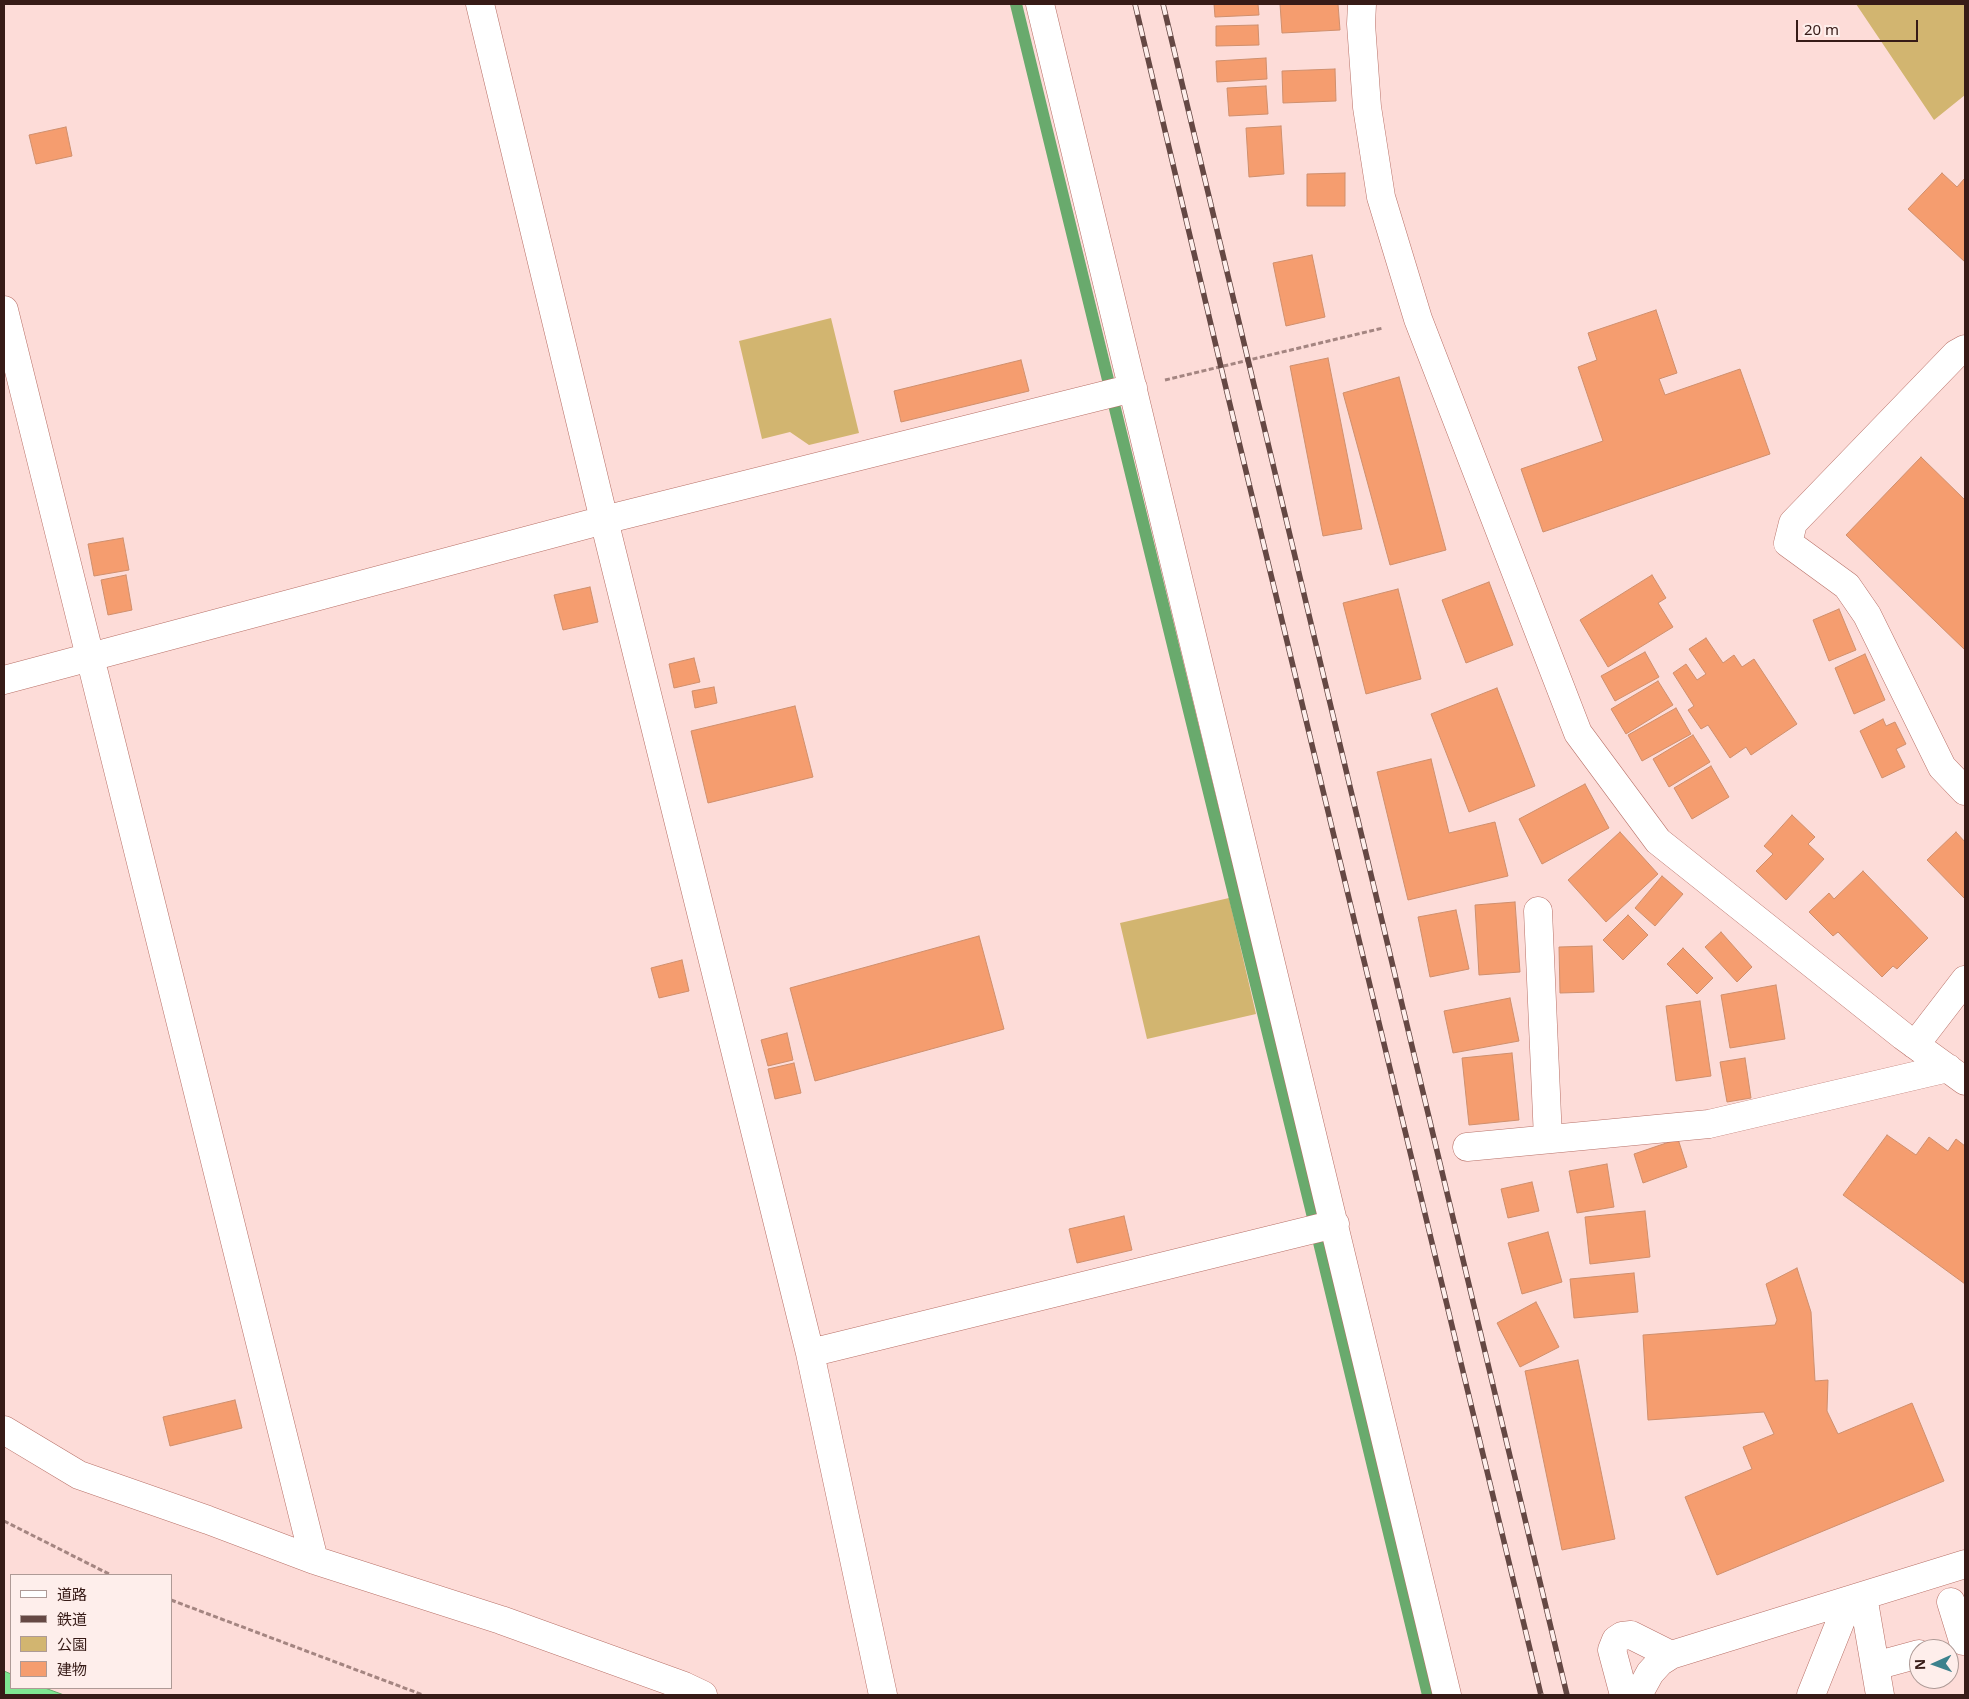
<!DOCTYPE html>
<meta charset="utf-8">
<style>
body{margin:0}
#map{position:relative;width:1969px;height:1699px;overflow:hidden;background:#fddcd8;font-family:"Noto Sans","Noto Sans JP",sans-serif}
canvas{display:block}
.frame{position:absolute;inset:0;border:5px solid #371b17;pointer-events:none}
.legend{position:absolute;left:10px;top:1574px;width:162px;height:115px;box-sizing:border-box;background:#feeeeb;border:1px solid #ae9a96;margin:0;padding:6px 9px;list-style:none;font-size:15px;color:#371b17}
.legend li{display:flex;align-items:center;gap:10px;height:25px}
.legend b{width:25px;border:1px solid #ae9a96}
.north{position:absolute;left:1909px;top:1639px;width:50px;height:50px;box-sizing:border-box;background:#feeeeb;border:1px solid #ae9a96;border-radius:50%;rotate:268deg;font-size:14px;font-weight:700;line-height:20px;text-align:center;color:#371b17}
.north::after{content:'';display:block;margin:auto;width:18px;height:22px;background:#3c828d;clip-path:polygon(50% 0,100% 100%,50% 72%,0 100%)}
.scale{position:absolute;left:1796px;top:20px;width:122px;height:22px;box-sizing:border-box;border:2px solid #371b17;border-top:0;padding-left:6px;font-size:15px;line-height:18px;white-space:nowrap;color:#371b17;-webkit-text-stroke:4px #feeeeb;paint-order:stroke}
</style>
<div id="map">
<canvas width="1969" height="1699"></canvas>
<div class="frame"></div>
<ul class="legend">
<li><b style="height:6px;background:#fff"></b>道路</li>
<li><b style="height:6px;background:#654844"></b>鉄道</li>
<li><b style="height:14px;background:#d2b570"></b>公園</li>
<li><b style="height:14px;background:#f59d6f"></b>建物</li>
</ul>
<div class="north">N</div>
<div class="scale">20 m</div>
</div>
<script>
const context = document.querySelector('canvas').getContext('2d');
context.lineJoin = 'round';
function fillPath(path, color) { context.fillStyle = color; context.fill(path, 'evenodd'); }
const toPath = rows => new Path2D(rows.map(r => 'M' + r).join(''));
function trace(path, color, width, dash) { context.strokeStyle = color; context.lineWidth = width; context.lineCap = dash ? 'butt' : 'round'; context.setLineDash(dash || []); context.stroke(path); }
const green = toPath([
 [1856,4,1965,4,1965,95,1934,120],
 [831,318,859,433,809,445,790,432,762,439,739,341],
 [1229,898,1256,1014,1147,1039,1120,923]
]);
const water = toPath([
 [4,1671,11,1674,11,1688,45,1688,64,1695,4,1695,4,1671]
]);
const stream = toPath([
 [1016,4,1310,1205,1428,1695]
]);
const building = toPath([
 [1214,4,1258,4,1259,15,1215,17,1214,4],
 [1280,4,1338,4,1340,30,1282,33,1280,4],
 [1258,25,1259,45,1216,46,1216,26,1258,25],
 [1266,58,1267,79,1217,82,1216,61,1266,58],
 [1335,69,1336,101,1283,103,1282,71,1335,69],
 [1266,86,1268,114,1229,116,1227,88,1266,86],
 [1281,126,1284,174,1249,177,1246,128,1281,126],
 [66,127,72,156,36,164,29,135,66,127],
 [1345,173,1345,206,1307,206,1307,174,1345,173],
 [1942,173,1957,187,1964,179,1965,181,1965,262,1908,209,1942,173],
 [1312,255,1325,317,1286,326,1273,263,1312,255],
 [1656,310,1677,373,1659,379,1665,395,1740,369,1770,454,1543,532,1521,469,1603,441,1578,367,1597,360,1588,333,1656,310],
 [1328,358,1362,529,1323,536,1290,366,1328,358],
 [1021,360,1029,391,901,422,894,391,1021,360],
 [1399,377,1446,550,1390,565,1343,393,1399,377],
 [1921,457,1965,500,1965,650,1846,535,1921,457],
 [123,538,129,570,94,576,88,544,123,538],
 [126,575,132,610,108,615,101,580,126,575],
 [1652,575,1666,598,1658,603,1673,627,1608,667,1580,620,1652,575],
 [1489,582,1513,645,1466,663,1442,600,1489,582],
 [590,587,598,622,563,630,554,595,590,587],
 [1398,589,1421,679,1366,694,1343,603,1398,589],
 [1839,609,1856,650,1829,661,1813,620,1839,609],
 [1706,638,1723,663,1734,655,1742,667,1754,659,1797,724,1751,755,1746,747,1730,758,1708,725,1701,729,1688,710,1694,706,1673,673,1686,664,1697,680,1706,674,1689,649,1706,638],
 [1645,652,1659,677,1615,701,1601,676,1645,652],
 [1865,654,1885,700,1854,714,1835,668,1865,654],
 [694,658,700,682,674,688,669,664,694,658],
 [1658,681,1673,705,1626,734,1611,709,1658,681],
 [714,687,717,703,695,708,692,691,714,687],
 [1497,688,1535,786,1469,812,1431,714,1497,688],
 [795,706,813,777,708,803,691,731,795,706],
 [1676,708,1691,734,1642,761,1628,735,1676,708],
 [1883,719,1886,726,1895,722,1906,744,1896,749,1905,767,1882,778,1860,731,1883,719],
 [1693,735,1710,762,1669,787,1653,759,1693,735],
 [1431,759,1449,833,1495,822,1508,876,1408,900,1377,772,1431,759],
 [1711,766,1729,797,1692,819,1674,788,1711,766],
 [1585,784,1609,828,1542,864,1519,819,1585,784],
 [1792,815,1815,837,1808,844,1824,859,1786,900,1756,871,1773,854,1764,846,1792,815],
 [1620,832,1658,874,1606,922,1568,880,1620,832],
 [1956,832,1965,842,1965,897,1964,898,1927,860,1956,832],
 [1863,871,1928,938,1897,969,1893,966,1882,977,1838,932,1833,936,1809,912,1829,893,1834,899,1863,871],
 [1662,876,1683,894,1655,926,1635,908,1662,876],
 [1515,902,1520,972,1479,975,1475,905,1515,902],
 [1456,910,1469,969,1430,977,1418,917,1456,910],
 [1628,915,1648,935,1623,960,1603,940,1628,915],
 [1721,932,1752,967,1737,982,1705,947,1721,932],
 [979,936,1004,1029,815,1081,790,988,979,936],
 [1592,946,1594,992,1560,993,1559,947,1592,946],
 [1683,948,1713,978,1697,994,1667,964,1683,948],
 [682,960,689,991,659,998,651,968,682,960],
 [1776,985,1785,1039,1730,1048,1721,995,1776,985],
 [1510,998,1519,1041,1453,1053,1444,1011,1510,998],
 [1700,1001,1711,1076,1676,1081,1666,1006,1700,1001],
 [787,1033,793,1060,768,1066,761,1040,787,1033],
 [1512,1053,1519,1120,1469,1125,1462,1058,1512,1053],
 [1745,1058,1751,1098,1727,1102,1720,1062,1745,1058],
 [794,1063,801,1093,775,1099,768,1069,794,1063],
 [1887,1135,1916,1155,1929,1137,1948,1151,1956,1139,1965,1146,1965,1284,1843,1195,1887,1135],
 [1678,1139,1687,1167,1643,1183,1634,1154,1678,1139],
 [1607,1164,1614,1207,1577,1213,1569,1171,1607,1164],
 [1532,1182,1539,1211,1508,1218,1501,1189,1532,1182],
 [1645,1211,1650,1257,1590,1264,1585,1217,1645,1211],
 [1124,1216,1132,1250,1077,1263,1069,1229,1124,1216],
 [1548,1232,1562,1282,1522,1294,1508,1243,1548,1232],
 [1797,1268,1811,1312,1815,1381,1828,1380,1827,1411,1838,1434,1912,1403,1944,1481,1717,1575,1685,1497,1752,1469,1743,1447,1774,1434,1764,1412,1648,1420,1643,1335,1775,1325,1777,1320,1766,1284,1797,1268],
 [1634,1273,1638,1312,1574,1318,1570,1279,1634,1273],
 [1536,1302,1559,1347,1520,1367,1497,1323,1536,1302],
 [1578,1360,1615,1539,1562,1550,1525,1371,1578,1360],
 [235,1400,242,1428,170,1446,163,1417,235,1400]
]);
const path = toPath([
 [1165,380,1383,328],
 [4,1521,111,1575],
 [171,1600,423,1695]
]);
const minor = toPath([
 [480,4,604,520,810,1353,883,1695],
 [1040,4,1447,1695],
 [1362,4,1361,24,1367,107,1381,197,1418,319,1578,733,1658,841,1903,1036,1965,1081],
 [4,310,314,1560],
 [1965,349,1956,354,1793,523,1788,543,1847,586,1867,615,1942,767,1965,791],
 [4,680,604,520,1133,388],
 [1538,911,1548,1139],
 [1915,1045,1965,980],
 [1467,1147,1709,1124,1948,1068],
 [810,1353,1335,1224],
 [4,1430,79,1475,208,1520,314,1560,501,1620,684,1686,703,1695],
 [1863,1596,1880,1695],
 [1951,1602,1963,1641],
 [1875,1666,1919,1654],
 [1624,1695,1612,1650,1616,1640,1622,1636,1631,1635,1671,1655],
 [1638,1695,1650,1673,1660,1662,1671,1655,1965,1564],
 [1811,1695,1849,1600]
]);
const rail = toPath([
 [1135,4,1225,384,1541,1695],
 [1163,4,1567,1695]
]);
fillPath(green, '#d2b570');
fillPath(water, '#7fe792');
trace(water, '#69aa6d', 1);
trace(stream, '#69aa6d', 12);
fillPath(building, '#f59d6f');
trace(building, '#cf8f6d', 1);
trace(minor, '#b87168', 29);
trace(path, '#a48581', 3, [5, 2.5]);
trace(minor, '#fff', 28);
trace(rail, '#654844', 5.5);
trace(rail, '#feeeeb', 4, [11]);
</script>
